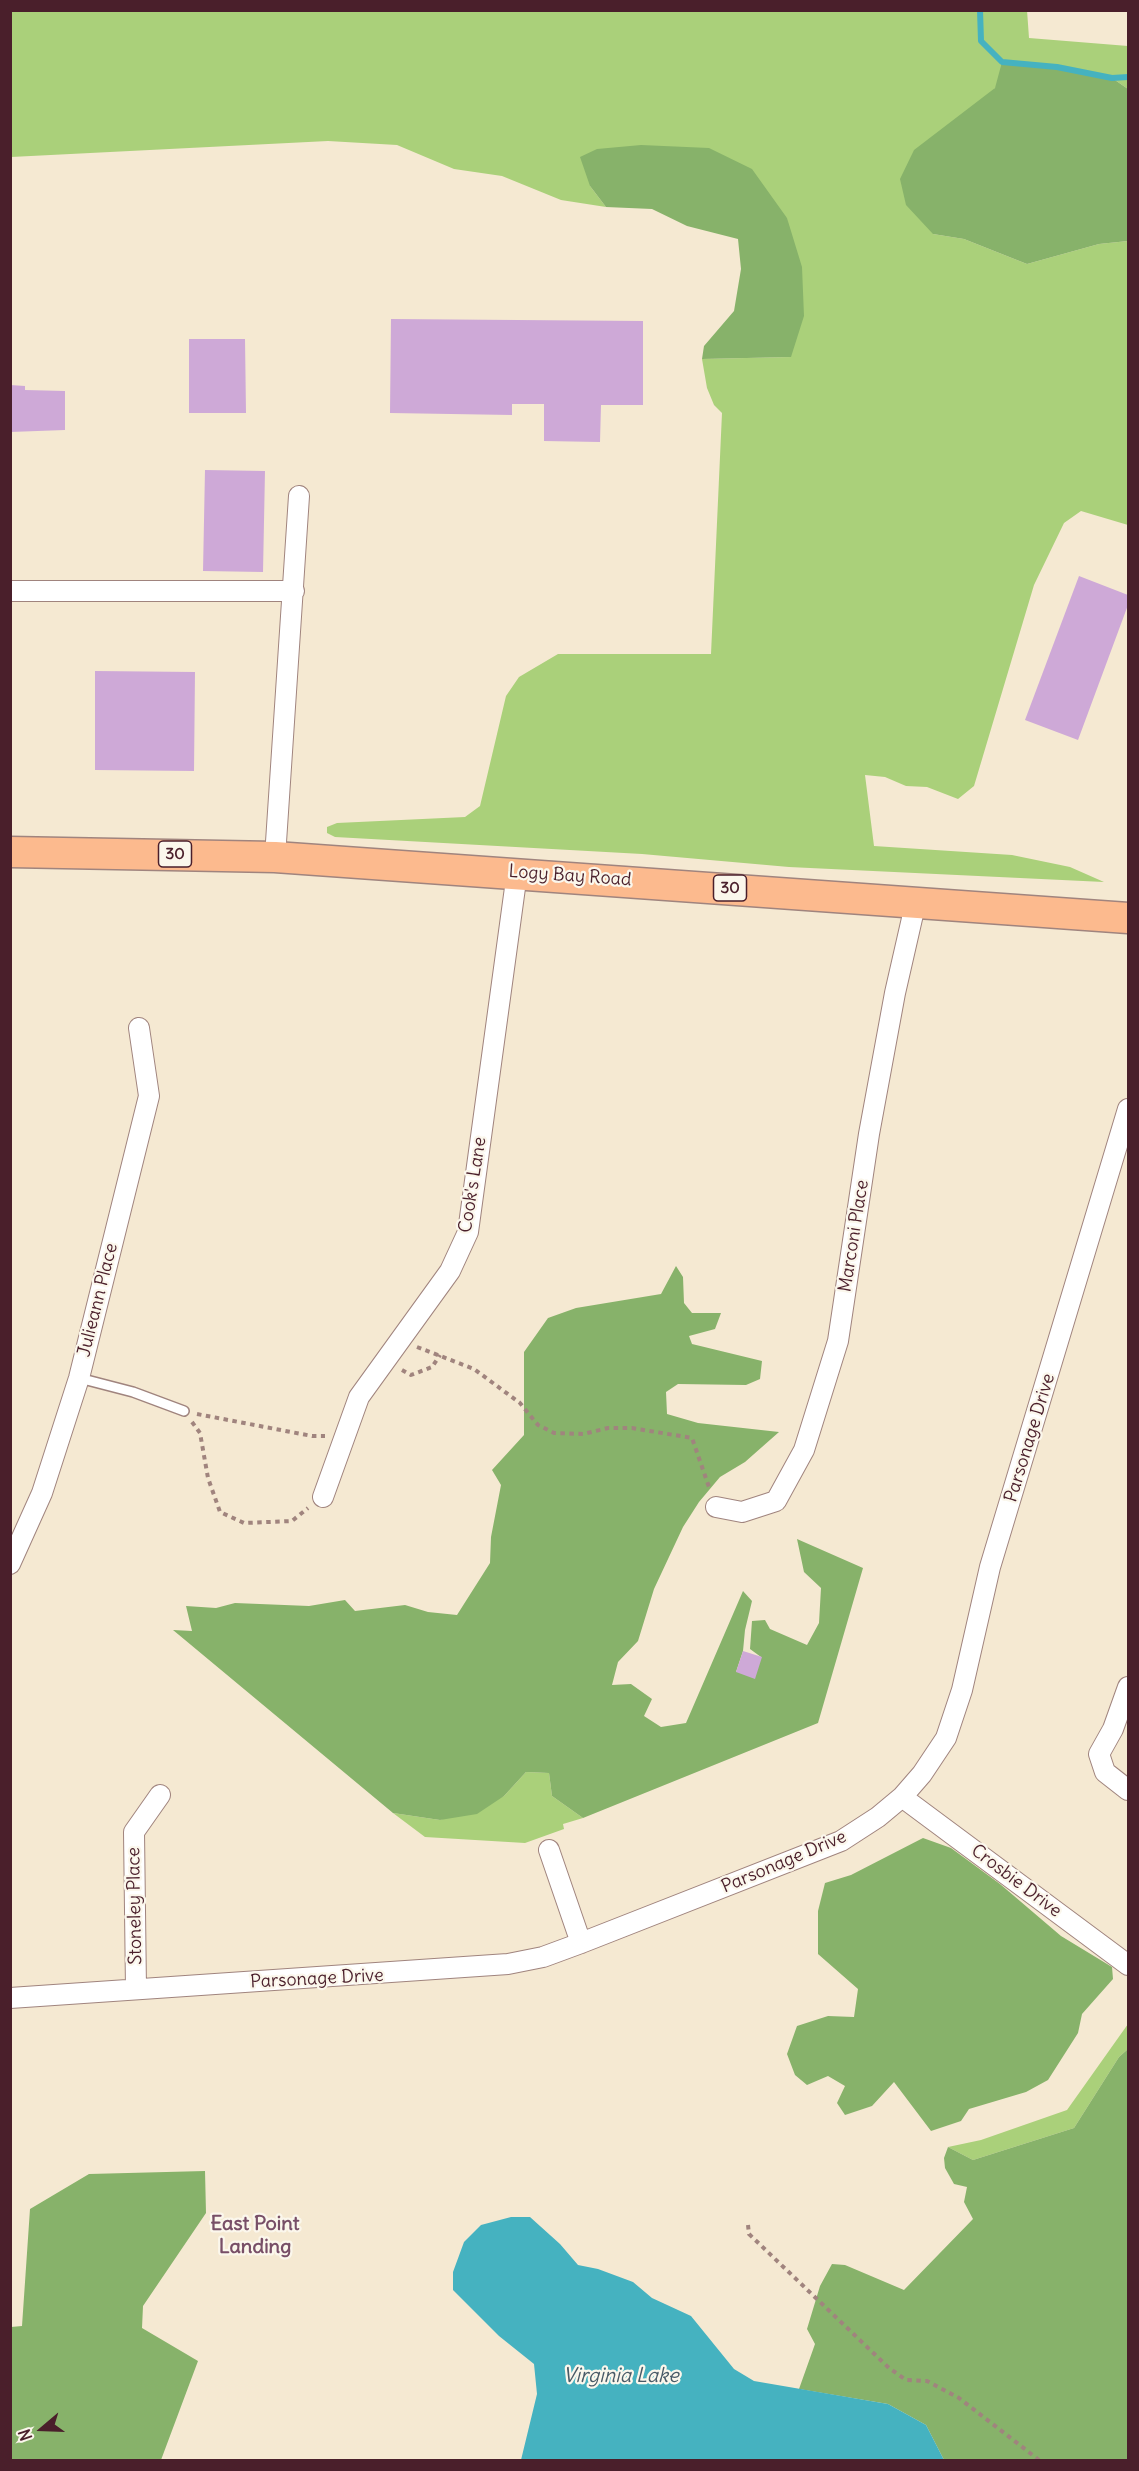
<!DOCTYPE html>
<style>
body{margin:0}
#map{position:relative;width:1139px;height:2471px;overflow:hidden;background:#f5e9d2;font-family:Delius,sans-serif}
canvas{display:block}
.frame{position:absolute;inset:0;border:12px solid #4a1f2b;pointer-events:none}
.north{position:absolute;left:12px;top:2399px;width:60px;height:60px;-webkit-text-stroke:4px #fbf7ec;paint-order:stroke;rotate:251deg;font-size:16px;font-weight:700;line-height:24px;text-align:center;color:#4a1f2b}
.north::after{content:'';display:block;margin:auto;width:21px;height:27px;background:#4a1f2b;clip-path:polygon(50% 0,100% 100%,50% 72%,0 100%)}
</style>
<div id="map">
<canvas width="1139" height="2471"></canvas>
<div class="frame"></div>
<div class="north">N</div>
</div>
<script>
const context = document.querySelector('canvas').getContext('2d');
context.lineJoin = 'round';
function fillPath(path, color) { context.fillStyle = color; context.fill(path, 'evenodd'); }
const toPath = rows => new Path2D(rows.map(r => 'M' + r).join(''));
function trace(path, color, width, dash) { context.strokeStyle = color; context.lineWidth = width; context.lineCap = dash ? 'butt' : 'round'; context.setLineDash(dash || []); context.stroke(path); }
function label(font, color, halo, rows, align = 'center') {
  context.font = font + ' Delius,sans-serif'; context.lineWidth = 4.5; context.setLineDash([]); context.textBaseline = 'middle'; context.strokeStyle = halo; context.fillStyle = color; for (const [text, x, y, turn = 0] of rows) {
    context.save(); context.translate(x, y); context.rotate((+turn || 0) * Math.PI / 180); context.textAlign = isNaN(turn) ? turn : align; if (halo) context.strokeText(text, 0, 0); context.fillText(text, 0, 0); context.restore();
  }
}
const green = toPath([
 [1027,10,1029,38,1128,46,1128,89,1112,78,1057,67,995,88,933,234,964,239,1027,264,1099,244,1128,241,1128,525,1081,511,1064,523,1034,585,974,786,958,799,927,787,906,786,885,777,865,775,874,846,1012,855,1070,867,1104,882,789,867,642,854,335,837,327,833,327,827,337,823,465,817,480,806,506,696,519,677,558,654,711,654,722,413,714,405,707,388,702,359,791,357,787,218,590,186,606,207,561,200,502,176,454,169,397,145,328,141,11,157,11,11],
 [526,1772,549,1773,552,1796,583,1818,563,1824,564,1829,525,1843,425,1837,393,1813,440,1820,504,1796],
 [1128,2024,1128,2049,1119,2057,1074,2128,973,2160,948,2147,981,2140,1067,2110]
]);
const forest = toPath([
 [1002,62,1057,67,1112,78,1128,89,1128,241,1099,244,1027,264,964,239,933,234,906,205,900,179,914,150,995,88],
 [641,145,709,148,752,169,787,218,802,267,804,316,791,357,702,359,704,346,734,311,741,269,738,239,687,226,652,209,606,207,590,186,580,157,597,149],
 [676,1266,683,1277,684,1303,692,1313,721,1313,715,1329,689,1336,692,1344,762,1361,760,1379,746,1385,678,1384,666,1392,667,1414,698,1423,779,1432,745,1462,720,1477,699,1502,683,1527,654,1589,638,1641,618,1662,612,1685,631,1684,652,1699,644,1716,661,1727,686,1723,743,1591,752,1601,745,1630,743,1651,736,1672,761,1657,750,1649,752,1621,765,1620,770,1629,807,1645,819,1623,821,1588,804,1572,797,1539,863,1568,818,1723,583,1818,552,1796,549,1773,526,1772,504,1796,477,1814,440,1820,393,1813,173,1630,192,1631,186,1606,216,1608,235,1603,309,1606,345,1600,355,1611,405,1605,428,1612,457,1615,490,1563,491,1537,501,1485,492,1470,524,1435,524,1352,548,1318,576,1308,661,1294],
 [923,1838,951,1848,1000,1884,1061,1936,1112,1967,1113,1979,1082,2014,1078,2033,1048,2080,1026,2092,969,2109,961,2121,931,2131,894,2082,872,2106,845,2115,837,2103,845,2086,828,2076,807,2085,795,2075,787,2054,797,2026,828,2016,854,2017,858,1989,818,1954,818,1911,825,1883,851,1875],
 [1128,2049,1128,2460,944,2460,926,2425,888,2404,799,2389,815,2344,807,2329,820,2286,832,2264,845,2265,904,2290,973,2219,964,2202,967,2187,954,2184,945,2168,944,2158,948,2147,973,2160,1074,2128,1119,2057],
 [205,2171,206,2213,143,2306,142,2328,198,2361,161,2460,11,2460,11,2327,22,2326,30,2209,89,2174]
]);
const water = toPath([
 [511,2217,530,2217,560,2244,578,2265,598,2269,633,2282,652,2298,691,2316,734,2369,754,2381,888,2404,926,2425,944,2460,521,2460,537,2394,534,2364,499,2336,453,2290,453,2272,464,2242,481,2225]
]);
const stream = toPath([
 [980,10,981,41,1002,62,1057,67,1112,78,1128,77]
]);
const building = toPath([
 [391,319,643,321,643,405,601,405,600,442,544,441,544,404,512,404,512,415,390,413],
 [189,339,245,339,246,413,189,413],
 [10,385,25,386,25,390,65,391,65,430,10,432],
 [205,470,265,471,263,572,203,571],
 [1079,576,1128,595,1128,605,1078,740,1025,720],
 [95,671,195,672,194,771,95,770],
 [743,1651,762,1657,755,1679,736,1672]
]);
const path = toPath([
 [417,1347,474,1369,520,1403,538,1425,554,1433,583,1434,608,1428,632,1428,692,1438,710,1490],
 [402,1370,411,1375,432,1367,440,1355],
 [197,1414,312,1436,325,1436],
 [192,1422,200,1433,208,1478,220,1512,244,1523,292,1521,308,1508],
 [748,2225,749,2234,889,2368,906,2380,927,2381,959,2398,1039,2460]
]);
const service = toPath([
 [79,1378,133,1392,184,1411]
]);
const minor = toPath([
 [10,591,294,591],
 [275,857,299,496],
 [323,1497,359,1397,450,1271,468,1232,517,873],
 [716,1507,742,1512,776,1501,804,1450,838,1341,869,1134,895,993,916,901],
 [10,1564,42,1493,79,1378,149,1096,139,1028],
 [1128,1687,1113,1729,1099,1754,1105,1772,1128,1790],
 [902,1797,1128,1965],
 [549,1850,581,1943],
 [136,1989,134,1832,160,1795],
 [10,1998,508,1964,543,1957,581,1943,841,1841,878,1817,902,1797,922,1774,946,1738,962,1690,990,1567,1128,1109]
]);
const primary = toPath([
 [10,852,275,857,1128,918]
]);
const shields = [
 [175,854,33],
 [730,888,33]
];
const shieldNames = [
 ["30",175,854],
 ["30",730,888]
];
const streetNames = [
 ["Logy Bay Road",570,876,4],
 ["Cook's Lane",473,1185,-81],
 ["Marconi Place",854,1236,-81],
 ["Julieann Place",98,1300,-76],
 ["Parsonage Drive",1030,1438,-73],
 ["Parsonage Drive",784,1862,-23],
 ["Crosbie Drive",1016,1881,37],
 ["Stoneley Place",135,1906,-91],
 ["Parsonage Drive",317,1979,-3]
];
const neighbourhoodNames = [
 ["East Point",255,2224],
 ["Landing",255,2247]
];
const waterNames = [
 ["Virginia Lake",621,2376]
];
fillPath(green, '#aad07a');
fillPath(forest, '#87b26a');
fillPath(water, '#45b2c0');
trace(stream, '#45b2c0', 6);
fillPath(building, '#cea9d7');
trace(service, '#a0847e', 12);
trace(minor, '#a0847e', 22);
trace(primary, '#a0847e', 33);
trace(path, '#a0847e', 4, [4.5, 4.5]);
trace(service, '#fff', 9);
trace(minor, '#fff', 20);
trace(primary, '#fcba8e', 30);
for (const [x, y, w] of shields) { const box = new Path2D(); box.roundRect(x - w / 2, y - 13, w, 26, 4.5); context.fillStyle = '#fbf7ec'; context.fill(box); trace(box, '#4a1f2b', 1.5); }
label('bold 16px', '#4a1f2b', null, shieldNames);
label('18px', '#4a1f2b', '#fbf7ec', streetNames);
label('bold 20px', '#784f67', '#fbf7ec', neighbourhoodNames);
label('italic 20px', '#485a67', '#fbf7ec', waterNames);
</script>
